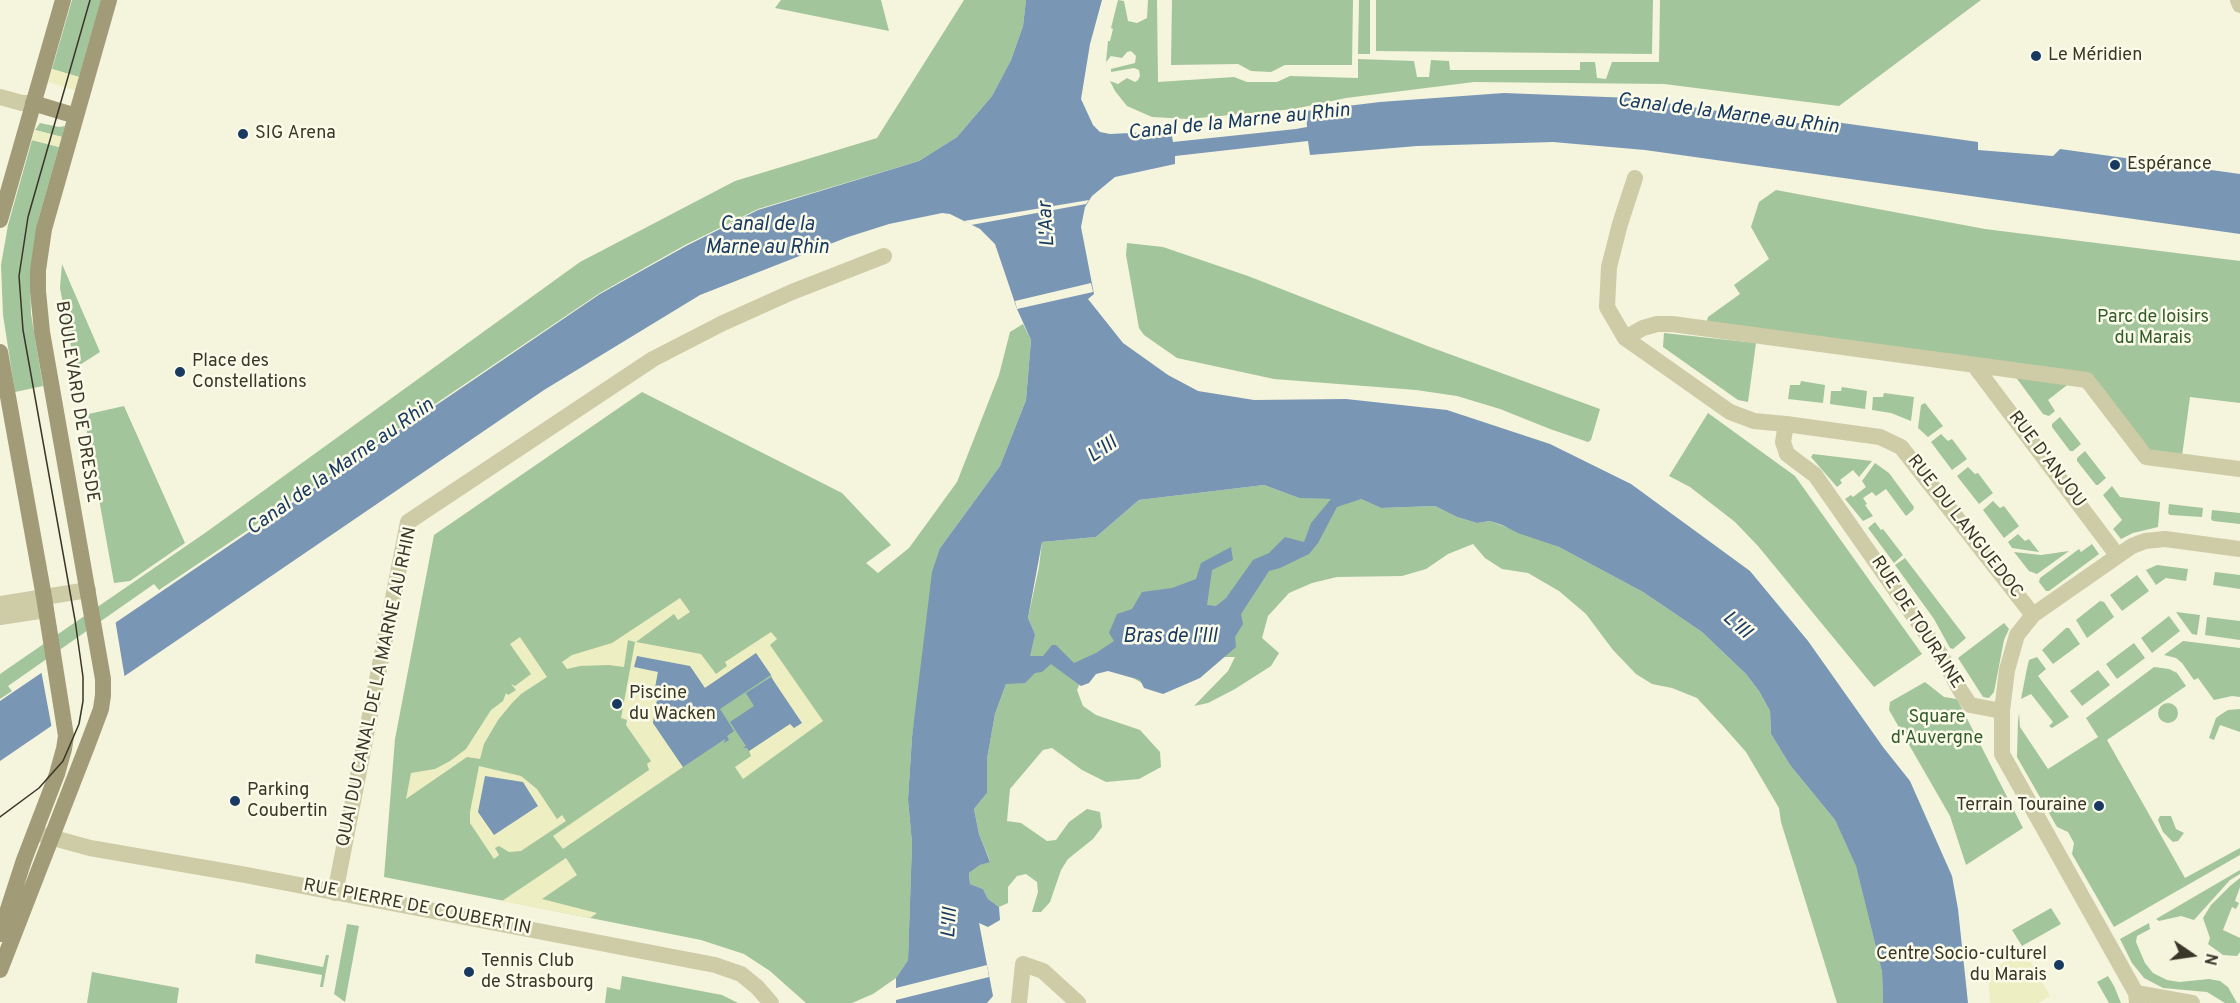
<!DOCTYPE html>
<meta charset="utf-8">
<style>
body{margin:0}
#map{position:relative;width:2240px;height:1003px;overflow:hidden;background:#f5f4dd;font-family:Overpass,sans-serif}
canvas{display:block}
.north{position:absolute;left:2162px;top:925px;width:60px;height:60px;-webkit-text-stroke:4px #fbfbea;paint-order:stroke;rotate:103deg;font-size:16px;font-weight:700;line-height:24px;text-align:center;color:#3a3628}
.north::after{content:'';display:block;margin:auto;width:21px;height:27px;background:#3a3628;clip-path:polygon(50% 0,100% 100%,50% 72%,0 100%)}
</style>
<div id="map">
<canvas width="2240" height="1003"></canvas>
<div class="north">N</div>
</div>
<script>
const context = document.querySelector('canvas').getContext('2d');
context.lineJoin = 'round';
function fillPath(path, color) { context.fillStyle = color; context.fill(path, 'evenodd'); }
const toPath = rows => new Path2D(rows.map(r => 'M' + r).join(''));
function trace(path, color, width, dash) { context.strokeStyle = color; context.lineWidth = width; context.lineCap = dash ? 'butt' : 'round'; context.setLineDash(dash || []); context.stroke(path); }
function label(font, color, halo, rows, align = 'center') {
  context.font = font + ' Overpass,sans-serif'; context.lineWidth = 5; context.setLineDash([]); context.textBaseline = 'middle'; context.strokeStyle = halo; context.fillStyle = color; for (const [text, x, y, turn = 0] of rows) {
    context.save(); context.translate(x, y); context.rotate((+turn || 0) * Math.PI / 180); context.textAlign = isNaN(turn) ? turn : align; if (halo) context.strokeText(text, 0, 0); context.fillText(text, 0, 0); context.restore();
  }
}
const green = toPath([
 [72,0,101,0,79,77,52,69],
 [781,0,881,0,889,31,775,8],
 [964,0,1026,0,1023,26,1011,60,992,96,957,137,919,161,758,209,685,245,600,293,159,590,154,584,8,686,12,691,0,699,0,674,205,533,580,262,735,181,877,138],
 [1118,0,1124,1,1128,21,1137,23,1147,18,1148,0,1157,0,1158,82,1234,77,1247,82,1277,82,1290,76,1358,78,1358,59,1414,61,1417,77,1429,77,1431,60,1449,61,1450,70,1580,70,1580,62,1595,62,1597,78,1606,79,1612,62,1659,62,1660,0,1981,0,1839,106,1664,84,1474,82,1346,98,1294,109,1188,119,1152,117,1127,106,1115,91,1110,81,1118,84,1127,78,1135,82,1138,80,1140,76,1139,70,1134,68,1111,72,1111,69,1135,63,1136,56,1131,51,1127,52,1122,58,1111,56,1106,62,1108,41,1110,41,1113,29,1111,28],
 [1172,0,1353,0,1352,65,1285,65,1271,72,1251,71,1238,64,1171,65],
 [1359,0,1370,0,1370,54,1358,54],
 [1376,0,1653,0,1652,54,1376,51],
 [40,123,59,127,65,126,62,137,35,130],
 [32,140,59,147,38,221,30,279,31,314,43,386,15,392,3,315,1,265,8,225],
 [1776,190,1985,229,2240,261,2240,403,2190,397,2182,456,2150,452,2091,375,1706,324,1708,317,1740,294,1734,285,1769,259,1751,227,1759,202],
 [1127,243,1163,247,1248,276,1430,347,1600,409,1591,440,1588,442,1550,429,1500,409,1457,396,1416,390,1274,379,1177,358,1144,335,1139,328,1126,255],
 [62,264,100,352,75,368,60,288],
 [1023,324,1031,340,1026,400,1000,466,940,548,912,737,908,800,912,843,908,960,896,978,873,994,852,1003,806,1003,770,971,744,954,701,940,384,877,395,739,434,535,642,392,842,493,891,545,866,563,878,573,909,548,957,482,999,375,1010,332],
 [1664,333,1756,343,1748,402,1738,400,1663,347],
 [2015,376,2071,382,2048,400,2055,411,2049,416,2043,414],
 [1801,381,1825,385,1823,403,1788,399,1790,385,1800,385],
 [1842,387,1867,391,1865,409,1830,404,1831,391,1841,391],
 [1884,393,1914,397,1911,421,1891,413,1872,410,1873,397,1883,397],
 [1925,403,1943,426,1928,437,1918,428,1921,405],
 [124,406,185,543,130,581,114,583,84,415],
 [1708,413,1795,476,1922,654,1874,687,1758,546,1735,522,1690,487,1669,476],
 [2060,417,2081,444,2073,451,2070,451,2052,427,2052,424],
 [1941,434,1948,441,1952,439,1967,459,1952,470,1931,442],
 [2085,451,2106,478,2098,485,2096,485,2077,461,2077,458],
 [1813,454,1872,461,1859,477,1853,470,1840,480,1842,483,1837,487,1811,457],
 [1875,463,1889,473,1914,507,1913,510,1906,516,1886,489,1876,496,1872,492,1863,498,1867,504,1865,505,1873,516,1863,521,1845,499,1851,495,1853,497,1866,487,1862,481],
 [1968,467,1975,474,1978,473,1993,493,1979,504,1957,476],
 [1264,485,1299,498,1361,499,1381,508,1435,506,1457,517,1477,523,1490,521,1559,547,1643,592,1702,632,1746,674,1759,691,1770,711,1771,734,1790,765,1835,820,1856,865,1882,972,1883,1003,1837,1003,1781,822,1779,808,1746,752,1723,726,1697,698,1672,688,1652,684,1636,674,1613,650,1586,614,1559,591,1528,573,1502,569,1485,558,1473,544,1448,554,1426,569,1402,576,1337,577,1312,583,1289,593,1268,616,1262,638,1279,653,1271,666,1235,689,1208,703,1194,706,1228,671,1235,657,1216,657,1154,690,1116,668,1084,674,1077,690,1083,706,1096,715,1140,730,1160,752,1161,767,1139,779,1106,782,1082,770,1052,748,1043,750,1010,789,1007,821,1021,823,1047,841,1056,840,1069,822,1087,809,1100,812,1102,827,1093,839,1068,859,1061,870,1050,902,1041,912,1032,912,1038,892,1037,882,1026,874,1017,876,1008,887,1008,903,999,907,988,899,983,889,970,884,969,873,980,865,990,861,979,834,974,809,987,793,987,759,995,714,1012,668,1035,634,1028,618,1039,567,1042,542,1096,537,1139,500],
 [2112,486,2120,497,2160,502,2158,527,2133,533,2121,539,2113,529,2122,520,2103,495],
 [1993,501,2000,508,2004,506,2019,526,2004,538,1983,510],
 [2169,504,2203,508,2202,517,2170,515,2168,513],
 [2212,510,2240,513,2240,524,2213,521,2211,519],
 [1875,522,1881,530,1883,529,1903,555,1894,563,1868,528],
 [2018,534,2025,541,2029,539,2039,552,2012,548,2008,542],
 [2092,544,2099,554,2049,591,2046,591,2039,582,2040,578,2079,549,2081,552],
 [2069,551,2037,574,2029,571,2014,552,2041,555],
 [1905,558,1966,638,1953,649,1950,648,1934,619,1895,565],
 [2157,565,2188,569,2186,581,2166,578,2156,585,2146,570],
 [2215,572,2240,575,2240,589,2213,585],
 [2137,575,2149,591,2122,611,2110,595],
 [2100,601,2104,602,2114,617,2087,638,2076,620],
 [2176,612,2200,615,2197,635,2192,634],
 [2169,616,2180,631,2152,653,2141,638],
 [2207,617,2240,621,2240,640,2205,635],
 [2004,623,2009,629,2004,640,1994,692,1989,698,1983,697,1958,658],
 [2066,628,2069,628,2080,644,2053,664,2042,650],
 [2183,641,2240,648,2240,697,2232,696,2214,700,2198,678,2194,680,2182,663,2176,658,2164,655],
 [2134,643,2145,658,2117,679,2106,664],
 [2037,657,2046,669,2038,676,2069,717,2052,728,2049,726,2053,722,2031,694,2021,699,2027,668,2029,660],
 [2154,667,2169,669,2177,673,2186,686,2107,740,2185,878,2240,848,2240,855,2114,927,2072,854,2074,843,2068,832,2057,827,2017,757,2018,721,2019,713,2020,727,2048,769,2098,737,2086,718],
 [2098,670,2110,685,2082,706,2070,691],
 [1925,682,1944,697,1957,699,2023,828,1966,865,1950,816,1889,710,1890,702],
 '2158 713a10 10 0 1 1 20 0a10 10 0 1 1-20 0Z',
 [2240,709,2240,732,2220,725,2214,740,2209,738,2216,718,2220,715,2228,710],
 [2160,816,2171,816,2176,829,2184,833,2178,841,2173,842,2163,832,2158,820],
 [2240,870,2240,874,2230,880,2194,920,2181,916,2159,921,2156,919],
 [2240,878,2240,887,2235,901,2239,903,2236,909,2232,907,2223,930,2240,938,2240,952,2237,956,2223,955,2208,944,2210,938,2203,918,2211,905,2230,886],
 [2051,908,2061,924,2022,946,2012,930],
 [2149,923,2150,929,2137,936,2136,942,2145,963,2153,973,2167,980,2179,982,2209,979,2220,981,2228,987,2237,1003,2225,1003,2207,992,2163,988,2144,978,2132,963,2120,939],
 [347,924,359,926,345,1002,334,994],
 [256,954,323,967,326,955,329,955,323,987,320,987,322,975,255,963],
 [92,972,179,988,177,1003,87,1003],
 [622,976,722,995,738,1003,605,1003,607,987,620,990],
 [2108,976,2114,986,2121,1003,2109,1003,2097,982]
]);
const plaza = toPath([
 [52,69,79,77,75,90,48,82],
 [35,130,62,137,59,147,32,140],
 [680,598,690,612,678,620,674,614,636,642,701,654,716,674,727,666,725,662,771,632,777,639,770,645,823,721,743,779,735,767,751,756,749,751,790,723,771,675,756,654,705,688,658,672,654,693,658,694,653,723,683,767,563,849,553,836,649,770,647,764,651,761,626,725,627,720,621,718,635,642,628,640,624,667,609,665,580,666,567,669,562,662,572,655,612,643],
 [520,637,547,677,521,694,512,703,498,720,484,744,480,759,467,757,406,799,411,773,435,769,450,761,466,749,491,710,503,701,506,693,508,695,516,690,511,684,515,686,531,674,510,644],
 [479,766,521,776,537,789,557,819,562,815,566,821,521,851,509,852,499,846,495,848,499,855,494,859,470,823,470,812],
 [566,858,577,875,542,899,597,913,590,918,502,901],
 [2024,950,2050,996,2038,1003,1990,1003,1988,972]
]);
const water = toPath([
 [1026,0,1102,0,1090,44,1081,99,1093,125,1100,132,1110,134,1171,131,1173,142,1296,129,1307,127,1306,111,1380,102,1504,93,1632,98,1824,127,1828,121,1978,142,1978,150,2053,156,2060,149,2240,174,2240,234,1645,150,1553,142,1417,146,1310,155,1308,141,1175,156,1175,164,1115,177,1092,196,1085,207,1081,227,1094,294,1088,299,1123,343,1168,375,1198,391,1254,400,1346,399,1447,410,1550,444,1631,484,1750,571,1808,641,1883,747,1910,781,1952,876,1958,909,1968,1003,1883,1003,1882,972,1856,866,1835,820,1790,765,1771,734,1770,711,1759,691,1746,674,1702,632,1643,592,1559,547,1518,533,1502,525,1490,521,1477,523,1457,517,1435,506,1381,508,1361,499,1337,507,1318,543,1309,554,1280,568,1269,571,1241,614,1243,624,1235,637,1236,647,1200,678,1163,694,1144,688,1140,680,1108,671,1096,674,1089,683,1081,686,1051,664,1042,672,1035,673,1025,683,1006,684,995,714,987,759,987,793,974,809,979,834,990,862,980,865,969,873,970,884,983,889,988,899,999,907,1000,920,988,927,979,923,993,996,987,1003,896,1003,896,978,908,960,912,843,908,800,912,737,932,572,940,548,1000,466,1026,400,1031,340,1017,309,995,244,980,229,950,214,942,213,889,224,848,237,700,295,544,390,0,761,0,701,600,294,686,246,758,210,919,161,957,137,992,96,1011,60,1023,26],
 [1264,485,1299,498,1331,499,1311,523,1304,542,1285,537,1269,553,1253,560,1226,598,1216,606,1207,605,1212,570,1233,560,1231,547,1201,563,1196,579,1172,588,1142,592,1132,609,1117,614,1109,633,1114,641,1096,653,1074,663,1056,645,1052,645,1043,656,1030,656,1035,634,1028,618,1042,542,1096,537,1139,500],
 [756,653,771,675,720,709,734,731,727,736,729,740,724,743,725,739,683,767,653,723,658,695,654,694,658,672,634,667,637,656,690,666,705,688],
 [771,677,802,723,794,728,790,724,749,751,747,748,743,748,746,746,730,722,754,706,746,693],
 [485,776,523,782,538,806,494,835,478,812]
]);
const pier = toPath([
 [1089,200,1086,204,971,225,964,221],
 [1091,283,1093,292,1017,309,1015,301],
 [115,619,125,679,52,729,41,670],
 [987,965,989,977,896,1000,896,988]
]);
const minor = toPath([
 [2238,0,2240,5],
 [0,97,22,103,33,103],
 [1635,178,1620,224,1609,267,1607,307,1625,338,1730,412,1754,421,1786,424,1783,442,1787,454,1815,475,1941,655,1960,690,1970,705,2002,711],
 [1625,338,1643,328,1657,324,1672,324,2087,380,2146,457,2240,469],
 [1974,365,2117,555],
 [1786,424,1880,437,1901,447,2033,615],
 [0,604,88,590],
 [0,617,46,610],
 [39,834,90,848,246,875,715,965,741,974,757,987,771,1003],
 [335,893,408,522,653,359,723,323,792,292,884,256],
 [2136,993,2192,1003],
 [1019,1003,1023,964,1043,971,1078,1003],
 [2137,1003,2136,993,2002,754,2002,711,2007,670,2017,635,2033,615,2132,546,2145,541,2165,539,2240,549]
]);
const secondary = toPath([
 [33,103,76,116],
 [0,220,63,0],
 [0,352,44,597,66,736,64,749,57,774,24,860,0,934],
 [0,970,89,741,101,709,103,695,103,679,42,332,38,291,38,270,44,229,109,0]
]);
const tram = toPath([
 [0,817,39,788,63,761,79,724,83,701,83,677,75,620,23,330,19,276,28,217,90,0]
]);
const markers = [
 [2036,56,6,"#193a60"],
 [243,134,6,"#193a60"],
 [2115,165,6,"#193a60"],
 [180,372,6,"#193a60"],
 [617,704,6,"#193a60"],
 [235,801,6,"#193a60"],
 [2099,806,6,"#193a60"],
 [2059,965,6,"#193a60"],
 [469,972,6,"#193a60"]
];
const poiNames = [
 ["Le Méridien",2048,56],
 ["SIG Arena",255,134],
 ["Espérance",2127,165],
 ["Place des",192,362],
 ["Constellations",192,383],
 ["Piscine",629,694],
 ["du Wacken",629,715],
 ["Parking",247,791],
 ["Coubertin",247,812],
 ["Terrain Touraine",2087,806,"right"],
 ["Centre Socio-culturel",2047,955,"right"],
 ["du Marais",2047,976,"right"],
 ["Tennis Club",481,962],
 ["de Strasbourg",481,983]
];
const parkNames = [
 ["Parc de loisirs",2153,318],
 ["du Marais",2153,339],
 ["Square",1937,718],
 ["d'Auvergne",1937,739]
];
const streetNames = [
 ["BOULEVARD DE DRESDE",76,402,81],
 ["RUE D'ANJOU",2046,460,53],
 ["RUE DU LANGUEDOC",1964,527,52],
 ["RUE DE TOURAINE",1916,623,57],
 ["QUAI DU CANAL DE LA MARNE AU RHIN",378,687,-78],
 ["RUE PIERRE DE COUBERTIN",417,908,11]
];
const waterNames = [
 ["Canal de la Marne au Rhin",1728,115,7],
 ["Canal de la Marne au Rhin",1239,123,-6],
 ["L'Aar",1048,224,-94],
 ["Canal de la",767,226],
 ["Marne au Rhin",767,249],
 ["L'Ill",1103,451,-34],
 ["Canal de la Marne au Rhin",341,468,-35],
 ["L'Ill",1736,626,42],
 ["Bras de l'Ill",1170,638],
 ["L'Ill",951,923,-86]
];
fillPath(green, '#a3c59b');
fillPath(plaza, '#edeec2');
fillPath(water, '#7996b4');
fillPath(pier, '#f5f4dd');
trace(minor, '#cecba7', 16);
trace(secondary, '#a29b78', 16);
trace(tram, '#3a3628', 1.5);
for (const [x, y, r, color] of markers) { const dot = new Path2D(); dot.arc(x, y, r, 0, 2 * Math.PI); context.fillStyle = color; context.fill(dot); trace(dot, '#fbfbea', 2); }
label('18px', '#3a3628', '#fbfbea', poiNames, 'left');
label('18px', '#325b29', '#fbfbea', parkNames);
label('18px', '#3a3628', '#fbfbea', streetNames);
label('italic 20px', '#193a60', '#fbfbea', waterNames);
</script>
